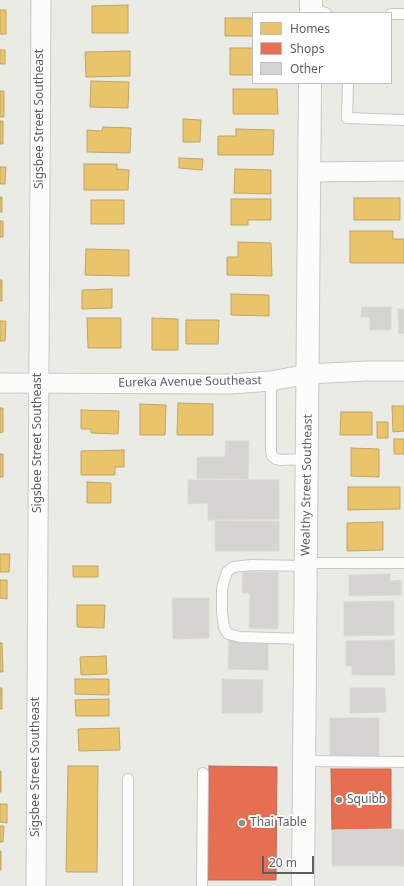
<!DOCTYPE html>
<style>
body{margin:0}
#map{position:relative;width:404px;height:886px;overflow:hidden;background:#ebebe5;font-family:"Noto Sans",sans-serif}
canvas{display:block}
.legend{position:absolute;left:252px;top:12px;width:140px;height:72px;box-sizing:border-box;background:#fff;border:1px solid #bdbfc1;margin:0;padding:5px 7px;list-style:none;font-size:12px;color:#5b5e64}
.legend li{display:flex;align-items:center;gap:8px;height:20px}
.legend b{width:20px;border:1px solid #bdbfc1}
.scale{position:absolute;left:262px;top:856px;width:52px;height:18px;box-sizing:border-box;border:2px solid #5b5e64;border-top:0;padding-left:5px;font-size:12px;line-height:14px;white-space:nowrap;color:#5b5e64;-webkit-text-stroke:3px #fff;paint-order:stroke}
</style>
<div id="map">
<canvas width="404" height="886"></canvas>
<ul class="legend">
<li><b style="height:11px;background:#e9c46a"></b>Homes</li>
<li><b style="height:11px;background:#e76f51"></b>Shops</li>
<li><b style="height:11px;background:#d5d4d0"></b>Other</li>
</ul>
<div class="scale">20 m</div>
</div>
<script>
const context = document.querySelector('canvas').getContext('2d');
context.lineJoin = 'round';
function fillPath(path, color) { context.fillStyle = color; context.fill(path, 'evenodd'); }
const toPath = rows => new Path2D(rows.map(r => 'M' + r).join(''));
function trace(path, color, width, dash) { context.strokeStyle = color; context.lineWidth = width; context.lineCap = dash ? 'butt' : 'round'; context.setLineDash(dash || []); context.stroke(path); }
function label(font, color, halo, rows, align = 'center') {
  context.font = font + ' "Noto Sans",sans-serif'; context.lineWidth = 4; context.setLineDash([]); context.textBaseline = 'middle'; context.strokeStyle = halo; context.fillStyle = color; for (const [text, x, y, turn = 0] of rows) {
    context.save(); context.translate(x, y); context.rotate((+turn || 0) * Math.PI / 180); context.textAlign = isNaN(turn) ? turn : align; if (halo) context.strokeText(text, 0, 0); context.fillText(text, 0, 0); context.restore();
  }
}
const homes = toPath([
 [128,5,128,33,92,33,92,6,128,5],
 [0,10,6,10,6,34,0,34,0,10],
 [225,18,253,18,253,36,225,36,225,18],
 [230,48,253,48,253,75,230,75,230,48],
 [0,50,5,50,5,64,0,64,0,50],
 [130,51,130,76,86,77,85,52,130,51],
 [91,81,129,82,128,108,90,107,91,81],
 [233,89,277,89,278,114,233,114,233,89],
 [0,91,4,91,4,117,0,117,0,91],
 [183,119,201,120,200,142,183,142,183,119],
 [0,121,3,121,3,144,0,144,0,121],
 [103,127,131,128,130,153,87,152,87,130,102,131,103,127],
 [236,129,274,130,273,155,218,155,218,136,236,136,236,129],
 [179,158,203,159,202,170,179,168,179,158],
 [84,164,117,164,117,169,129,170,128,190,84,190,84,164],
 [0,167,6,167,5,184,0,184,0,167],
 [235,169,271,170,271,194,234,193,235,169],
 [0,197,2,197,2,212,0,212,0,197],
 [354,198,400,198,400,220,354,220,354,198],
 [231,199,271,199,271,220,248,220,248,225,231,225,231,199],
 [91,200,124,200,124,224,91,224,91,200],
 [0,221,3,221,3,237,0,237,0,221],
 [350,231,393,231,393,239,404,239,404,263,350,263,350,231],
 [238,242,271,243,272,276,227,275,227,257,238,257,238,242],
 [86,249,129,250,129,276,85,275,86,249],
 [0,280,2,280,2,301,0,301,0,280],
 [112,289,112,308,82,309,82,290,112,289],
 [231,294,269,295,269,316,231,315,231,294],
 [87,318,121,318,121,348,88,348,87,318],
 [152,318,178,319,178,350,152,350,152,318],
 [186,320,219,320,218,344,186,344,186,320],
 [0,321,6,321,5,341,0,341,0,321],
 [178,403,213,404,213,435,177,435,178,403],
 [140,404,166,405,165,435,140,435,140,404],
 [392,406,404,406,404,431,393,432,392,406],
 [0,408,3,408,3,432,0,433,0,408],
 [81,410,119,411,118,434,91,433,91,429,81,429,81,410],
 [341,412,372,412,372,435,340,435,341,412],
 [377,422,388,422,388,438,377,438,377,422],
 [394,439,404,439,404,454,394,454,394,439],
 [351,448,379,449,379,477,351,476,351,448],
 [124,450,124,467,115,467,115,475,81,475,81,451,124,450],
 [0,454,3,454,3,477,0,477,0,454],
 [87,482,111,483,111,503,87,503,87,482],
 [348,487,400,487,400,509,348,510,348,487],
 [383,522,383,550,347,551,347,523,383,522],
 [0,554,10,554,9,572,0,572,0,554],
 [73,566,98,566,98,577,73,577,73,566],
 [0,580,7,580,7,599,0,598,0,580],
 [77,605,105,605,104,628,77,627,77,605],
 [0,643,2,643,3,672,0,672,0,643],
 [106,656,107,674,81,675,80,657,106,656],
 [75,679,109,679,109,695,75,694,75,679],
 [0,688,2,688,2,709,0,709,0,688],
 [109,699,109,716,76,716,75,700,109,699],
 [119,728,120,750,79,751,78,729,119,728],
 [68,766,98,766,97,872,66,872,68,766],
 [0,771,1,771,1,792,0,792,0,771],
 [0,804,7,804,7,823,0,822,0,804],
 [0,826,4,826,3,842,0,842,0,826],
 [0,851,1,851,1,870,0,870,0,851]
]);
const shops = toPath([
 [209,766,277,767,276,880,208,880,209,766],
 [331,769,391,769,391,829,332,830,331,769]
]);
const building = toPath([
 [362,307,391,307,391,330,370,330,370,317,361,317,362,307],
 [398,309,404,309,404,333,399,334,398,309],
 [226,441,249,441,248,479,197,478,197,457,225,457,226,441],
 [188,480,279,480,279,519,208,520,208,503,188,504,188,480],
 [215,521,279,521,279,551,215,551,215,521],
 [243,572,278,572,278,629,249,628,250,593,242,593,243,572],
 [390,574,390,581,401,580,401,595,349,596,349,575,390,574],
 [172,598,209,598,209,638,173,639,172,598],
 [394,601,394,635,344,636,344,602,394,601],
 [229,640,268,640,268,670,228,669,229,640],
 [394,640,395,675,352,675,352,666,346,666,346,641,394,640],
 [222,679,263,680,262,713,222,713,222,679],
 [350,688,385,688,386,712,350,713,350,688],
 [330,718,379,718,379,757,330,756,330,718],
 [391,829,404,830,404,866,332,866,332,830,391,829]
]);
const service = toPath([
 [311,9,326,13],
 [391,14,404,14],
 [348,83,347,118,404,120],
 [271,381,271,451,272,456,276,459,281,460,307,459],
 [306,563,404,563],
 [305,639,240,637,228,634,224,627,222,612,222,588,227,572,233,567,252,565,306,566],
 [304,761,404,762],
 [128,886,128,779],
 [202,886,203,773]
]);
const minor = toPath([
 [309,172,404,171],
 [0,383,230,384,271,381,308,374,366,371,404,371],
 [36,886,41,0]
]);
const secondary = toPath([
 [311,13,311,0],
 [303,886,310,83]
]);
const markers = [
 [339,800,4,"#8d8f91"],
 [242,823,4,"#8d8f91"]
];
const streetNames = [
 ["Sigsbee Street Southeast",40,119,-90],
 ["Eureka Avenue Southeast",190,382,-1],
 ["Sigsbee Street Southeast",38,443,-90],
 ["Wealthy Street Southeast",307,485,-89],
 ["Sigsbee Street Southeast",36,767,-90]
];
const poiNames = [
 ["Squibb",347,800],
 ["Thai Table",250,823]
];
fillPath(homes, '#e9c46a');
trace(homes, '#bea568', 1);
fillPath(shops, '#e76f51');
trace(shops, '#bd6a57', 1);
fillPath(building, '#d5d4d0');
trace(building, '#dadad4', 1);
trace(service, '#c8c9c7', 12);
trace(minor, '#c8c9c7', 21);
trace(secondary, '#c8cac9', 24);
trace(service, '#fcfcfb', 10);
trace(minor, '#fcfcfb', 19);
trace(secondary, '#fcfcfb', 22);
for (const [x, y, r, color] of markers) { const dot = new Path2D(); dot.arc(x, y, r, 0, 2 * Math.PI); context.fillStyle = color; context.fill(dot); trace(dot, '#fff', 1.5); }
label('12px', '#5b5e64', '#fff', streetNames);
label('12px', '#5b5e64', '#fff', poiNames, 'left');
</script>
